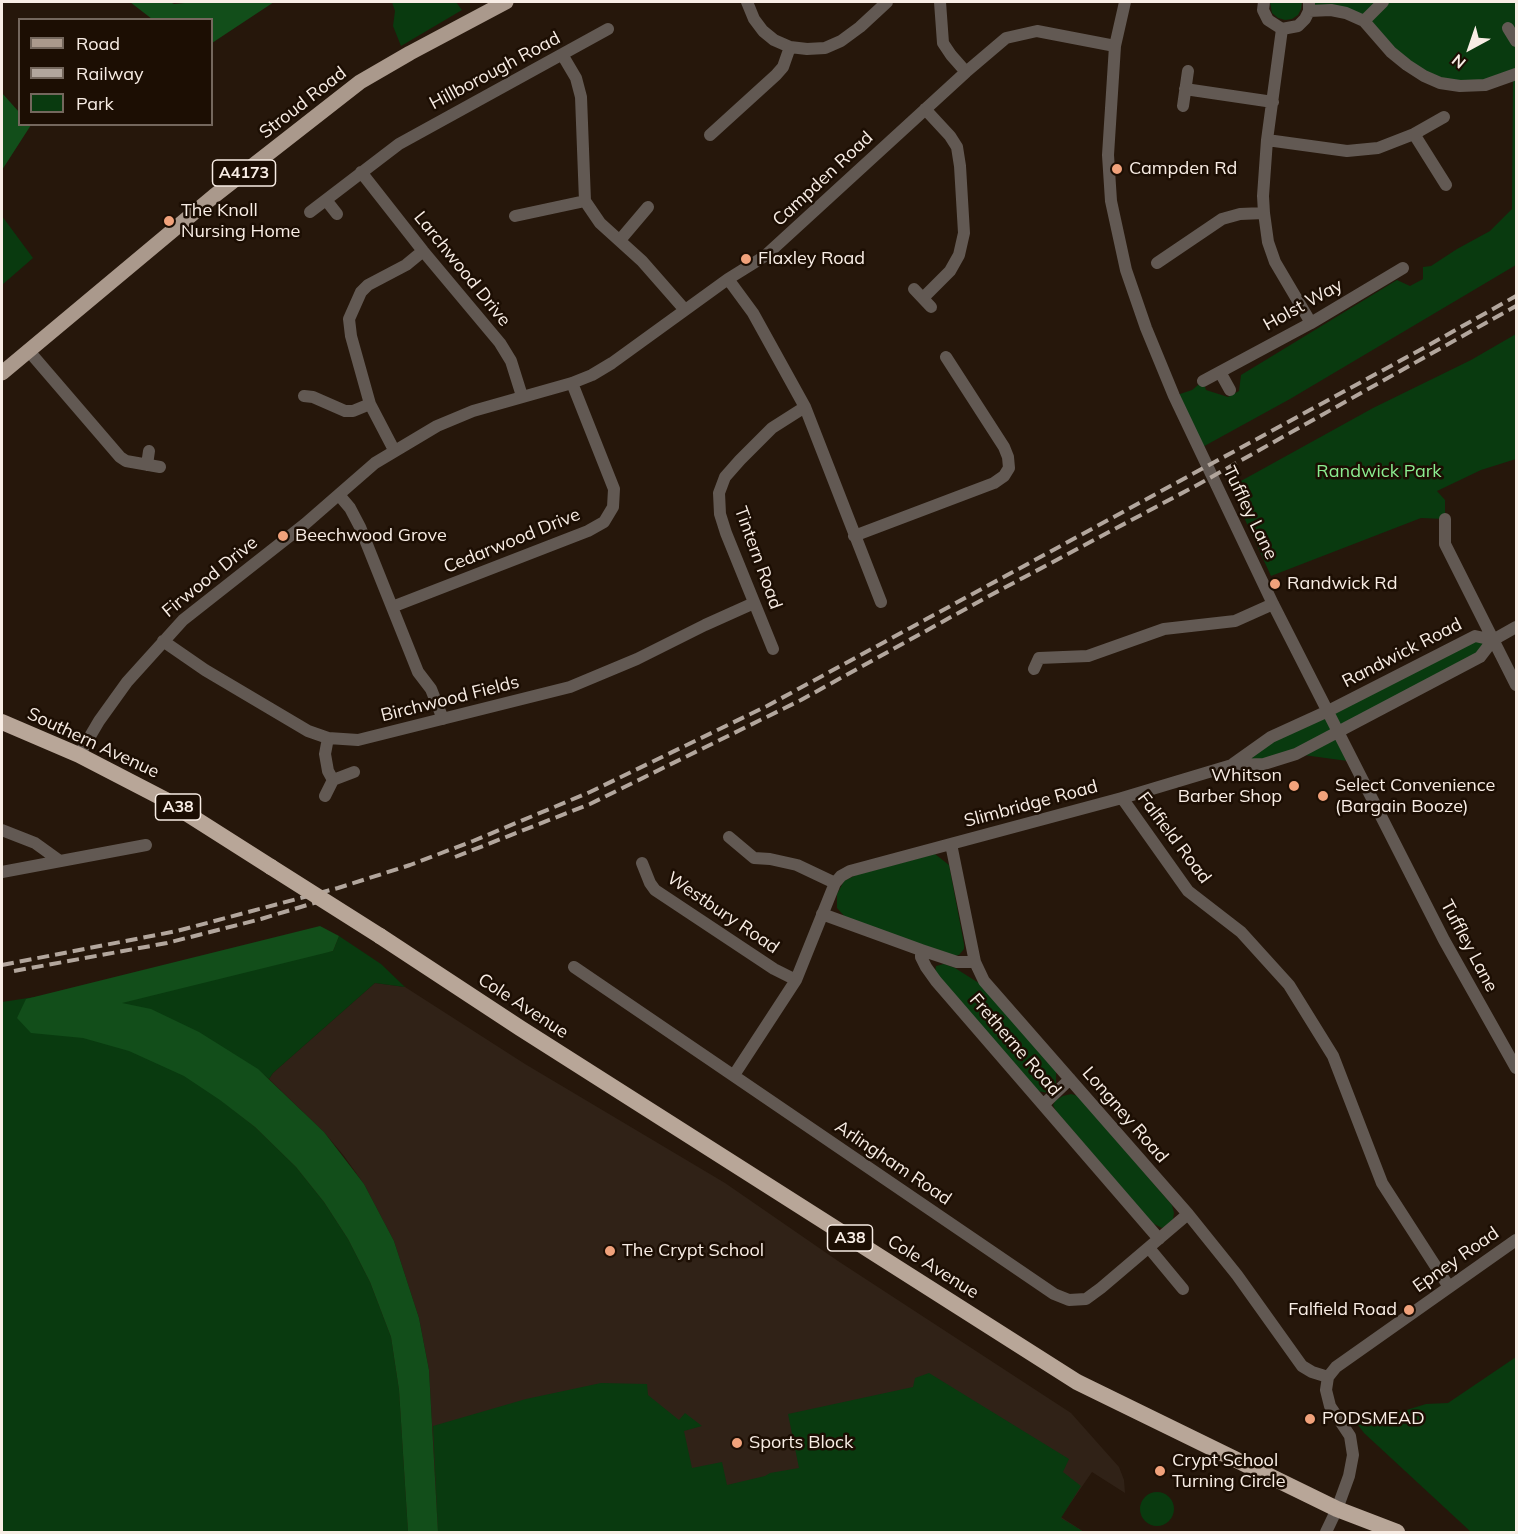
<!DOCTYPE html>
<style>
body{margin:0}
#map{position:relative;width:1518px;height:1534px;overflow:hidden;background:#26170b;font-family:Mulish,sans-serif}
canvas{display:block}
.frame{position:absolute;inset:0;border:3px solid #f8ede5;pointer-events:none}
.legend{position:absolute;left:18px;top:18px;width:195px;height:108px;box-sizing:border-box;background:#1c0e03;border:2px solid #74675d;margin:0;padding:8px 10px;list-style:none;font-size:18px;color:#f8ede5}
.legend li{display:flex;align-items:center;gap:12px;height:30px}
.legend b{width:30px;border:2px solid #74675d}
.north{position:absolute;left:1440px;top:18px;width:60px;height:60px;-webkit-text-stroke:4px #1c0e03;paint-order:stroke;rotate:220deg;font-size:16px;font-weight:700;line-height:24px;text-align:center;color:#f8ede5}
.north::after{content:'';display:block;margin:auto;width:21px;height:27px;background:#f8ede5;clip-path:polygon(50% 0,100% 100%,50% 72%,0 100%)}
</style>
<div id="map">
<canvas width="1518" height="1534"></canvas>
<div class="frame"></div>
<ul class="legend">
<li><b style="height:8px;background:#aa998c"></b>Road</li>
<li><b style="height:8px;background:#b2a69d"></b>Railway</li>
<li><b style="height:16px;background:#093a0f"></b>Park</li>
</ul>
<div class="north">N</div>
</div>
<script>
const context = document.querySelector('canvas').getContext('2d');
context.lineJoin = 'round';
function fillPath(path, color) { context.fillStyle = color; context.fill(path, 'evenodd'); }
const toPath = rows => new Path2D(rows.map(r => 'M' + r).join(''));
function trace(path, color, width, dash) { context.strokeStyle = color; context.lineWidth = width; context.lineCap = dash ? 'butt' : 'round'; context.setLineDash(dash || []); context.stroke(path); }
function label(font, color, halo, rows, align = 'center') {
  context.font = font + ' Mulish,sans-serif'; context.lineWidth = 5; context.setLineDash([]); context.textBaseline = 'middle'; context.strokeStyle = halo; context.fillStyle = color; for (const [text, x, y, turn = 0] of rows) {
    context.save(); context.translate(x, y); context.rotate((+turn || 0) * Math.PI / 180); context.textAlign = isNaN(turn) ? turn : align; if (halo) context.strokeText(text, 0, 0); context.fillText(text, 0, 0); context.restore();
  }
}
const education = toPath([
 [375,983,405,987,525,1064,725,1183,838,1261,1071,1413,1119,1467,1124,1480,1125,1493,1092,1472,1061,1517,1084,1532,438,1532,429,1370,419,1318,394,1241,364,1184,344,1156,324,1132,269,1079,273,1073]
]);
const green = toPath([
 [392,2,456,2,462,10,401,46,393,26,395,11],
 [1270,2,1302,2,1301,9,1298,15,1292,19,1285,20,1278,18,1272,13],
 [1307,2,1516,2,1516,265,1290,399,1199,449,1174,396,1192,390,1203,381,1206,390,1228,397,1239,391,1241,375,1397,280,1410,286,1423,279,1423,267,1431,266,1457,249,1490,231,1512,209,1513,77,1485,85,1424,76,1364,21,1309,11],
 [2,216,33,258,2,285],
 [1516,334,1516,459,1481,470,1437,491,1445,500,1445,519,1421,518,1271,576,1230,487,1373,408,1471,360],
 [1475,636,1493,640,1480,657,1338,730,1355,762,1296,754,1232,765,1271,737],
 [935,854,949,865,964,944,964,949,959,955,954,956,846,918,837,908,837,894,844,881,856,875],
 [339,936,381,964,405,987,375,983,273,1073,269,1079,258,1070,221,1100,255,1127,296,1167,324,1202,348,1239,370,1282,391,1337,399,1390,408,1532,2,1532,2,1002,333,951],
 [944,964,955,968,982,985,1056,1071,1056,1087,1048,1093,1038,1091,935,972,936,966],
 [1071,1094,1078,1096,1172,1205,1174,1213,1173,1219,1168,1225,1162,1228,1152,1223,1056,1111,1053,1105,1056,1100,1063,1096],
 [1516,1357,1516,1532,1471,1532,1364,1433,1358,1425,1426,1404,1448,1403],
 [929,1373,1069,1459,1063,1472,1081,1486,1061,1518,1084,1532,438,1532,433,1426,526,1399,601,1383,647,1384,648,1395,679,1420,685,1413,702,1426,684,1431,692,1468,722,1462,727,1485,765,1476,770,1473,799,1468,788,1414,913,1387,915,1378],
 '1140 1509a17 17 0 1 1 34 0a17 17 0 1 1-34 0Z'
]);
const forest = toPath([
 [130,2,170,2,174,4,195,2,274,2,212,43,212,20,152,19],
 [2,93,19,112,20,124,31,125,2,170],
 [320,926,339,936,333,951,122,1003,151,1009,199,1032,258,1069,324,1132,364,1184,394,1241,419,1318,429,1370,438,1532,408,1532,399,1390,391,1337,370,1282,348,1239,324,1202,296,1167,255,1127,220,1100,184,1076,129,1051,83,1038,31,1033,17,1018,26,999]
]);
const minor = toPath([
 [747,2,754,19,763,31,774,40,790,47,807,49,825,48,841,41,860,27,887,2],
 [940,2,943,43,951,55,966,72],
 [1125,2,1115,46,1108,155,1111,201,1126,270,1146,328,1174,396,1273,604,1444,940,1516,1068],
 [1264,2,1263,10,1268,20,1282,29,1298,26,1305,19,1309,11,1309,2],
 [1309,11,1331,10,1346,13,1364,21,1391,52,1407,65,1424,76,1440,83,1460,86,1485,85,1516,74],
 [1364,21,1383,2],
 [1508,28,1516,41],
 [1282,29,1267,140,1263,196,1264,213,1268,242,1275,262,1311,323],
 [563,56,576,78,581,97,585,201,600,223,642,261,685,310],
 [1185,89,1273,102],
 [1183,106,1188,71],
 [1414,134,1446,185],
 [710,135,776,75,783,67,790,47],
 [1267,140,1347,151,1378,148,1414,134,1444,117],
 [361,172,423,251,500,343,511,361,522,396],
 [326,200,337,214],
 [310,212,399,144,608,29],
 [515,216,585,201],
 [620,240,648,207],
 [1157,263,1222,219,1240,214,1264,213],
 [728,279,753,313,805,407,881,602],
 [914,289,931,307],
 [923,298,950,271,959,255,964,233,960,166,957,147,950,136,925,109],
 [28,350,120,457,126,461,160,467],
 [1220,372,1230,390],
 [1203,381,1311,323,1403,268],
 [304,396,313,397,345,411,353,411,370,404],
 [394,450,370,404,351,336,349,319,361,292,368,285,406,265,423,251],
 [147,465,149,451],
 [339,495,350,508,360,527,418,672,431,689,443,719],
 [1445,519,1445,544,1516,685],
 [854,536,994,483,1004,476,1009,468,1008,457,1004,447,946,357],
 [392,607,588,531,604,522,613,507,614,489,572,383],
 [163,641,205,670,308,731,328,738,358,740,570,687,637,659,705,625,754,603],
 [773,649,726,533,720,514,719,493,725,477,740,460,772,428,805,407],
 [1034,669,1039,658,1088,656,1164,629,1235,621,1273,604],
 [328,738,325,754,328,771,333,780],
 [79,755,99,721,127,682,183,620,305,524,375,463,437,426,473,411,572,383,592,375,612,363,728,279,765,256,966,72,1006,38,1037,31,1115,46],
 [1233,764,1271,737,1328,711,1475,636,1493,640],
 [325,796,333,780,354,772],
 [1122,798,1188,891,1241,932,1289,985,1333,1056,1382,1183,1449,1287],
 [2,830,35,843,60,861],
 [729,837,754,858,770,859,797,865,835,883],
 [951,844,975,962,984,981,1188,1214,1237,1275,1302,1366,1312,1372,1328,1377],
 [642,863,650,883,655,890,774,969,796,980],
 [2,872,146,845],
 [822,914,921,950,921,957,926,967,936,981,1159,1239],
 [921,950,957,962,975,962],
 [574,967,1054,1294,1069,1300,1086,1299,1101,1288,1188,1214],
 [734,1075,796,980,835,883,841,876,850,871,1122,798,1232,765,1264,764,1296,754,1480,657,1493,640,1516,627],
 [1044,1104,1070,1079],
 [1149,1248,1183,1289],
 [1326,1532,1337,1509,1349,1476,1353,1455,1350,1436,1330,1406,1326,1390,1328,1377,1336,1367,1516,1240]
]);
const primary = toPath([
 [2,373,214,196,360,82,410,53,506,2]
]);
const trunk = toPath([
 [2,722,79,755,164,799,271,867],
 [380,936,520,1028,1077,1382,1337,1509,1397,1532]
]);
const rail = toPath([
 [455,857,590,804,801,700,989,596,1199,484,1516,306],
 [2,965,177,931,338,888,410,865,473,841,590,792,767,706,1420,350,1516,296],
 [14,971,167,943,261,919,327,899]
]);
const trunkBridge = toPath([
 [271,867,380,936]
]);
const markers = [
 [1117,169,6,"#f1a27b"],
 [169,221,6,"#f1a27b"],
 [746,259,6,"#f1a27b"],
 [283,536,6,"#f1a27b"],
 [1275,584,6,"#f1a27b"],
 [1294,786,6,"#f1a27b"],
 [1323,796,6,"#f1a27b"],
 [610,1251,6,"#f1a27b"],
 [1409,1310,6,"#f1a27b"],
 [1310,1419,6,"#f1a27b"],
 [737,1443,6,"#f1a27b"],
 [1160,1471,6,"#f1a27b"]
];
const shields = [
 [244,173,63],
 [178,807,45],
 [850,1238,45]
];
const shieldNames = [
 ["A4173",244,173],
 ["A38",178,807],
 ["A38",850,1238]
];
const streetNames = [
 ["Hillborough Road",495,71,-28],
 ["Stroud Road",303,103,-38],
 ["Campden Road",823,179,-43],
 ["Larchwood Drive",462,269,51],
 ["Holst Way",1303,305,-29],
 ["Tuffley Lane",1250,513,64],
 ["Cedarwood Drive",512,541,-22],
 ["Tintern Road",758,558,70],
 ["Firwood Drive",210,577,-39],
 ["Randwick Road",1402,653,-27],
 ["Birchwood Fields",450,699,-14],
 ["Southern Avenue",93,743,25],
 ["Slimbridge Road",1031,804,-15],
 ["Falfield Road",1174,838,53],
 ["Westbury Road",723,913,34],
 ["Tuffley Lane",1469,946,62],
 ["Cole Avenue",523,1006,33],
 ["Fretherne Road",1015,1045,49],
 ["Longney Road",1125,1115,49],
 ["Arlingham Road",893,1163,34],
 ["Epney Road",1456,1260,-35],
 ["Cole Avenue",933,1267,32]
];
const poiNames = [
 ["Campden Rd",1129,169],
 ["The Knoll",181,211],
 ["Nursing Home",181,232],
 ["Flaxley Road",758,259],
 ["Beechwood Grove",295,536],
 ["Randwick Rd",1287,584],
 ["Whitson",1282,776,"right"],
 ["Barber Shop",1282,797,"right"],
 ["Select Convenience",1335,786],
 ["(Bargain Booze)",1335,807],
 ["The Crypt School",622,1251],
 ["Falfield Road",1397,1310,"right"],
 ["PODSMEAD",1322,1419],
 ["Sports Block",749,1443],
 ["Crypt School",1172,1461],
 ["Turning Circle",1172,1482]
];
const parkNames = [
 ["Randwick Park",1379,472]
];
fillPath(education, '#302217');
fillPath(green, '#093a0f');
fillPath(forest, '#124e1a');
trace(minor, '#625953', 12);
trace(primary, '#aa998c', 15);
trace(trunk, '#b8a698', 16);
trace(rail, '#b2a69d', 4, [12, 6]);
trace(trunkBridge, '#b8a698', 16);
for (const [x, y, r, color] of markers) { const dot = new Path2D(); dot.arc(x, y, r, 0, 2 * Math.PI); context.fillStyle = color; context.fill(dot); trace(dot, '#1c0e03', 2); }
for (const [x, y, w] of shields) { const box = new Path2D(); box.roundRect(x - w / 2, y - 13, w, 26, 4.5); context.fillStyle = '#1c0e03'; context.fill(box); trace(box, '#f8ede5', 1.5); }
label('bold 16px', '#f8ede5', null, shieldNames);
label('18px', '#f8ede5', '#1c0e03', streetNames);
label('18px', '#f8ede5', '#1c0e03', poiNames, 'left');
label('18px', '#8bee90', '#1c0e03', parkNames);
</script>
